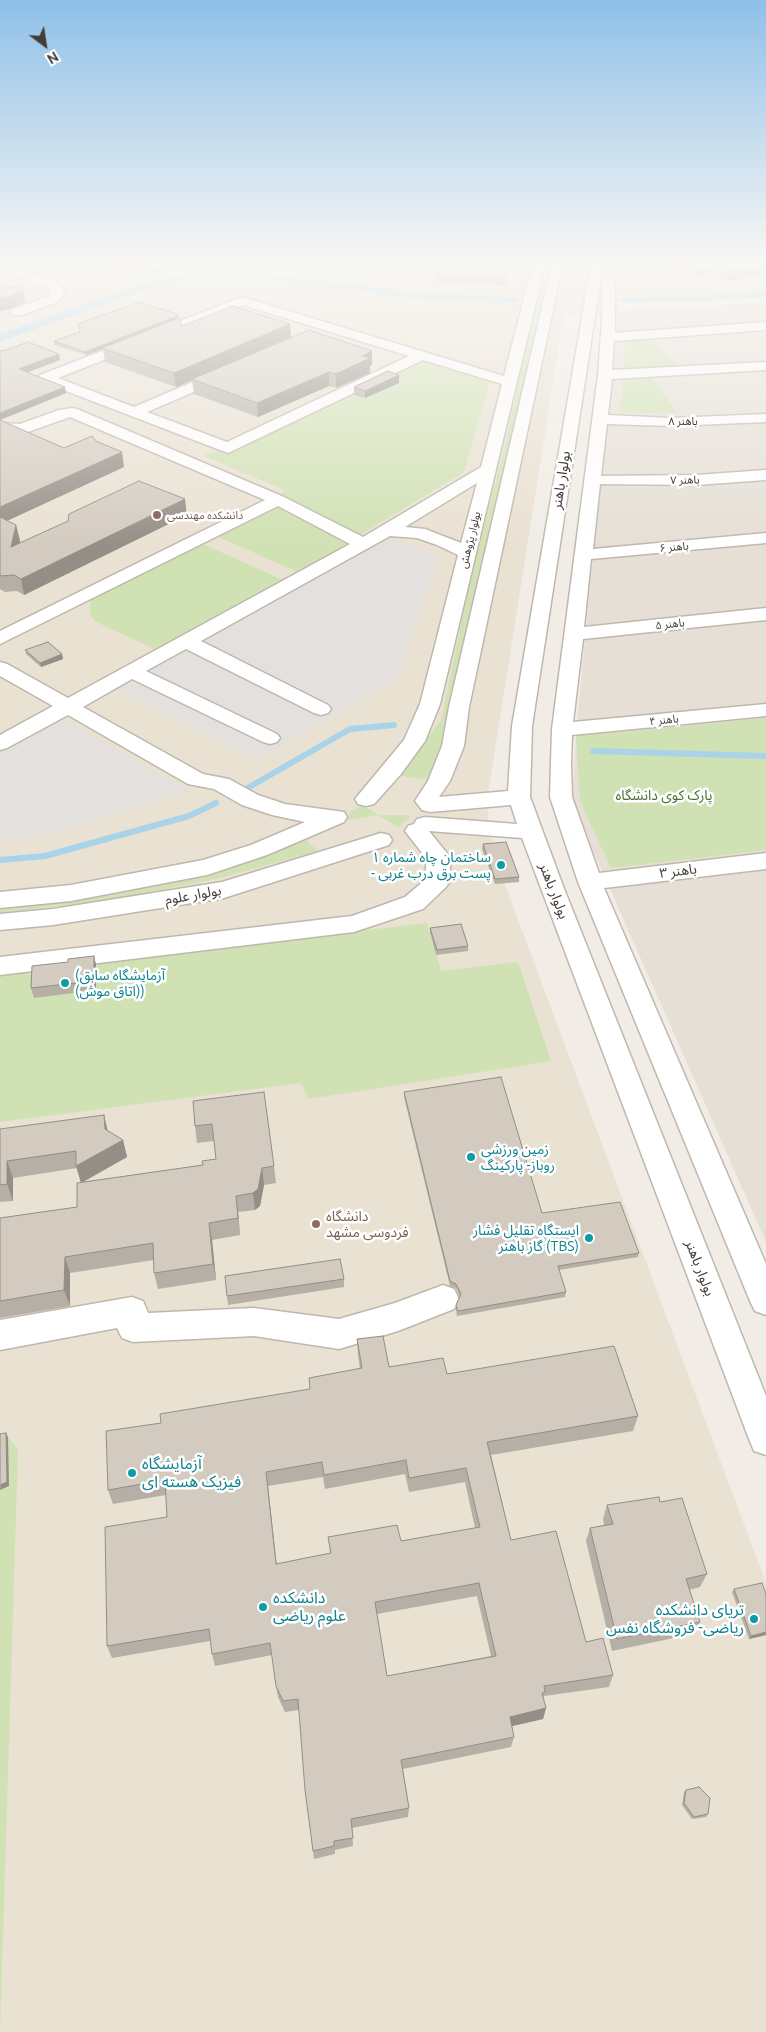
<!DOCTYPE html>
<meta charset="utf-8">
<style>
body{margin:0}
#map{position:relative;width:766px;height:2032px;overflow:hidden;background:#f1ede6;font-family:Ubuntu,sans-serif}
canvas{display:block}
.north{position:absolute;left:20px;top:20px;width:50px;height:50px;-webkit-text-stroke:4px #fff;paint-order:stroke;rotate:149deg;font-size:14px;font-weight:700;line-height:20px;text-align:center;color:#433d36}
.north::after{content:'';display:block;margin:auto;width:18px;height:22px;background:#433d36;clip-path:polygon(50% 0,100% 100%,50% 72%,0 100%)}
</style>
<div id="map">
<canvas width="766" height="2032"></canvas>
<div class="north">N</div>
</div>
<script>
const context = document.querySelector('canvas').getContext('2d');
context.lineJoin = 'round';
function fillPath(path, color) { context.fillStyle = color; context.fill(path, 'evenodd'); }
const toPath = rows => new Path2D(rows.map(r => 'M' + r).join(''));
function trace(path, color, width, dash) { context.strokeStyle = color; context.lineWidth = width; context.lineCap = dash ? 'butt' : 'round'; context.setLineDash(dash || []); context.stroke(path); }
function label(font, color, halo, rows, align = 'center') {
  context.font = font + ' Ubuntu,"Noto Sans Arabic",sans-serif'; context.lineWidth = 5; context.setLineDash([]); context.textBaseline = 'middle'; context.strokeStyle = halo; context.fillStyle = color; for (const [text, x, y, turn = 0] of rows) {
    context.save(); context.translate(x, y); context.rotate((+turn || 0) * Math.PI / 180); context.textAlign = isNaN(turn) ? turn : align; if (halo) context.strokeText(text, 0, 0); context.fillText(text, 0, 0); context.restore();
  }
}
const residential = toPath([
 [766,302,766,1242,572,803,577,722,610,377,619,311]
]);
const education = toPath([
 [0,264,766,264,766,299,618,303,618,316,564,314,487,800,489,829,498,866,766,1583,766,2032,0,2032]
]);
const green = toPath([
 [545,264,551,264,451,722,434,778,421,779,402,776,397,774,441,721,471,576,504,449],
 [653,337,678,367,623,370,626,338],
 [419,358,490,381,464,472,360,535,280,496,285,490,203,456],
 [649,375,678,413,620,413,622,377],
 [278,503,352,543,300,573,214,535],
 [200,543,286,581,157,650,94,621,90,614,91,596],
 [766,718,766,850,611,868,580,801,576,735,634,731],
 [363,805,378,815,410,815,410,818,398,827,378,815,347,820,351,811],
 [304,836,310,844,318,851,216,879,109,900,0,913,0,905,90,895],
 [427,923,441,971,518,962,551,1061,309,1099,301,1083,0,1122,0,973],
 [5,1433,18,1450,0,2032,0,1434]
]);
const parking = toPath([
 [711,277,726,283,766,277,766,285,743,288,620,292,623,283],
 [382,533,439,557,397,679,256,760,110,687],
 [59,718,189,791,62,830,0,842,0,750]
]);
const stream = toPath([
 [593,751,766,756],
 [244,790,350,729,394,725],
 [0,860,45,856,189,816,216,803]
]);
const canal = toPath([
 [225,272,264,273,410,292,514,297,520,300,514,303,410,298,264,279,225,278,186,280,156,286,0,342,0,334,150,281,186,274,225,272],
 [766,290,766,296,715,301,625,303,619,300,625,297,715,295,766,290]
]);
const minor = toPath([
 [0,264,51,280,62,287,64,294,57,302,22,315,12,315,11,312,12,309,49,296,52,291,43,286,0,271,0,264],
 [533,264,545,264,440,704,425,741,401,774,374,804,366,806,358,804,355,799,404,740,420,704,458,555,437,545,417,538,390,536,201,641,328,705,331,709,328,713,321,715,314,713,186,649,146,671,277,734,280,738,277,742,270,744,263,742,132,679,83,707,203,774,229,779,258,795,285,804,344,812,347,817,344,822,267,855,207,875,71,901,0,908,0,892,71,885,203,860,251,845,305,822,272,815,242,805,214,789,188,784,68,715,7,748,0,750,0,735,53,706,0,676,0,662,7,664,68,698,350,544,278,506,0,644,0,631,265,500,70,417,22,434,0,433,0,423,20,424,59,410,72,408,77,409,284,497,363,537,481,467,502,384,423,360,228,453,40,381,38,378,40,375,242,297,504,376,533,264],
 [243,305,409,356,227,442,147,412,231,376,233,373,231,370,221,370,134,407,58,378,243,305],
 [477,483,461,543,425,529,405,527,477,483],
 [552,264,560,264,562,267,469,707,464,746,450,781,439,797,508,791,512,726,591,264,603,264,532,726,530,797,563,886,766,1396,766,1455,754,1451,749,1439,522,838,429,831,450,857,450,881,446,887,423,909,354,932,0,975,0,957,352,916,405,897,426,879,426,858,405,831,408,826,414,824,417,819,425,817,517,824,511,805,430,812,422,810,415,801,428,781,442,746,449,707,552,264],
 [609,273,615,277,615,333,766,322,766,330,614,341,612,370,766,362,766,370,612,379,608,415,671,418,766,414,766,422,671,426,607,424,601,476,696,475,766,470,766,480,696,485,600,484,593,549,766,533,766,543,591,559,584,627,766,608,766,620,583,639,573,722,766,704,766,716,572,735,571,765,572,797,599,873,766,853,766,869,604,888,766,1264,766,1315,755,1311,750,1301,578,882,550,797,552,729,598,375,602,320,603,277,609,273],
 [381,833,389,835,392,840,389,845,224,898,53,925,0,930,0,914,53,909,222,882,381,833],
 [443,1285,454,1289,459,1299,454,1309,398,1331,339,1349,254,1336,133,1342,122,1338,117,1328,0,1350,0,1320,132,1297,143,1301,148,1313,254,1308,339,1319,395,1303,443,1285]
]);
const wall = toPath([
 [93,264,189,264,186,266,155,273,122,272,94,267],
 [440,264,510,264,504,286,436,282,436,275],
 [668,264,766,264,729,281,712,273,695,276],
 [177,319,182,326,290,324,291,337,372,365,370,366,370,373,336,388,329,386,258,417,194,394,192,380,176,387,105,362,103,349,86,355,54,345,54,341],
 [0,350,3,351,59,354,60,360,28,372,66,393,0,420,64,448,124,467,7,521,16,525,20,541,19,543,187,515,24,595,17,591,5,592,0,589],
 [399,375,399,383,365,398,354,395,354,387],
 [25,650,62,654,63,659,41,667,26,654],
 [483,844,519,877,519,882,495,884,482,849],
 [430,928,468,946,468,951,436,955,430,932],
 [94,956,96,965,96,990,34,998,31,988,68,962],
 [404,1092,542,1213,639,1253,638,1257,559,1270,566,1292,565,1297,457,1316,456,1310,456,1305,460,1297,456,1288,450,1286,404,1097],
 [193,1101,274,1166,276,1183,264,1185,260,1206,255,1210,238,1212,240,1235,212,1240,216,1280,158,1289,154,1273,154,1260,70,1273,70,1306,0,1318,0,1218,77,1207,81,1182,77,1168,13,1178,13,1201,0,1202,0,1129,108,1131,123,1140,127,1157,83,1182,203,1165,216,1159,214,1141,197,1143,195,1126],
 [344,1279,344,1287,228,1305,227,1296],
 [357,1339,389,1367,447,1374,638,1416,633,1431,491,1455,511,1540,586,1642,613,1675,609,1687,544,1696,543,1698,546,1708,543,1719,512,1726,514,1737,511,1747,403,1769,409,1808,408,1817,352,1828,353,1846,335,1850,335,1854,314,1859,313,1851,299,1710,285,1712,278,1697,276,1686,272,1655,215,1666,212,1654,210,1641,112,1658,107,1646,167,1517,166,1495,113,1504,108,1490,161,1423,310,1389,360,1369,358,1355],
 [405,1474,409,1492,465,1482,475,1528,401,1541,328,1537,330,1553,276,1564,268,1486,323,1477,325,1489],
 [477,1596,491,1656,387,1676,377,1614],
 [660,1502,707,1574,700,1587,689,1590,700,1622,693,1634,612,1651,586,1541,590,1528,604,1525,603,1519,607,1505],
 [734,1589,766,1635,749,1639,732,1592],
 [686,1790,708,1814,706,1817,692,1819,682,1805,684,1792]
]);
const shadedWall = toPath([
 [154,264,189,264,186,266,155,273],
 [509,264,510,264,504,286,504,279],
 [697,264,713,264,712,273,695,276],
 [752,264,766,264,766,273,729,281,732,268],
 [23,288,25,302,10,309,0,311,0,298],
 [177,316,178,320,102,348,103,349,86,355,85,352],
 [290,324,291,338,176,387,174,373],
 [372,351,372,365,370,366,370,373,336,388,336,374,362,356],
 [59,354,60,360,20,375,19,369],
 [329,372,329,386,258,417,257,403],
 [399,375,399,383,365,398,365,391],
 [65,387,66,393,0,420,0,413],
 [122,452,124,467,0,524,0,507],
 [185,499,187,515,24,595,21,579],
 [16,525,20,541,15,563,11,547],
 [62,654,63,659,41,667,40,663],
 [94,956,96,965,96,990,94,981],
 [104,1115,108,1132,105,1129],
 [123,1140,127,1157,81,1183,76,1166],
 [7,1161,13,1178,13,1201,7,1184],
 [262,1168,264,1185,260,1206,255,1210,253,1193],
 [236,1196,238,1212,240,1235,238,1218],
 [209,1223,212,1240,216,1280,213,1264],
 [65,1257,70,1273,70,1306,64,1290],
 [6,1433,8,1437,9,1486,0,1490],
 [266,1472,268,1486,278,1577,276,1564],
 [766,1632,766,1635,749,1639,751,1636],
 [546,1708,543,1719,508,1727,510,1717]
]);
const building = toPath([
 [440,264,509,264,504,279,436,275,440,264],
 [722,264,752,264,732,268,722,264],
 [0,286,23,288,23,290,7,297,0,298,0,286],
 [139,302,177,314,177,316,85,352,54,341,80,332,78,324,139,302],
 [233,306,290,324,174,373,102,348,179,318,182,326,233,306],
 [309,330,372,351,362,356,370,358,336,374,329,372,257,403,192,379,309,330],
 [28,342,59,354,19,369,65,387,0,413,0,350,3,351,28,342],
 [388,371,399,375,365,391,354,387,388,371],
 [0,420,64,448,92,436,96,441,122,452,0,507,0,420],
 [139,481,185,499,21,579,14,575,1,576,0,575,0,517,16,525,11,547,68,521,69,514,139,481],
 [48,642,62,654,40,663,25,650,48,642],
 [506,842,519,877,495,879,483,844,506,842],
 [461,924,468,946,437,950,430,928,461,924],
 [94,956,94,981,31,988,32,966,68,962,68,959,94,956],
 [501,1077,542,1213,620,1202,639,1253,558,1266,566,1292,458,1311,456,1305,461,1294,456,1284,450,1281,404,1092,501,1077],
 [264,1092,274,1166,262,1168,258,1189,253,1193,236,1196,238,1218,209,1223,213,1264,154,1273,153,1243,65,1257,64,1290,0,1301,0,1218,77,1207,77,1183,203,1165,202,1161,216,1159,212,1124,195,1126,193,1101,264,1092],
 [104,1115,105,1129,123,1140,76,1166,76,1151,7,1161,7,1184,0,1185,0,1129,104,1115],
 [340,1259,344,1279,227,1296,225,1276,340,1259],
 [383,1336,389,1367,443,1358,447,1374,614,1346,638,1416,487,1442,511,1540,556,1531,586,1642,603,1638,613,1675,544,1686,545,1692,542,1693,546,1708,510,1717,514,1737,401,1760,409,1808,351,1819,353,1838,334,1841,334,1846,313,1851,305,1790,298,1699,283,1701,276,1686,270,1643,212,1654,209,1629,107,1646,105,1527,167,1517,165,1480,108,1490,106,1431,161,1423,160,1414,310,1389,309,1378,362,1368,357,1339,383,1336],
 [406,1460,409,1478,466,1468,480,1527,401,1541,397,1525,328,1537,331,1553,276,1564,266,1472,322,1462,324,1475,406,1460],
 [479,1583,496,1656,387,1676,375,1602,479,1583],
 [6,1433,7,1482,0,1485,0,1434,6,1433],
 [659,1497,660,1502,682,1498,707,1574,686,1579,700,1622,617,1639,590,1528,613,1524,607,1505,659,1497],
 [762,1583,766,1594,766,1632,751,1636,734,1589,762,1583],
 [699,1787,710,1798,708,1814,694,1817,684,1803,686,1790,699,1787]
]);
const markers = [
 [157,515,5,"#8d6e63"],
 [501,865,5,"#0f9aa8"],
 [65,983,5,"#0f9aa8"],
 [471,1157,5,"#0f9aa8"],
 [316,1224,5,"#8d6e63"],
 [589,1238,5,"#0f9aa8"],
 [132,1473,5,"#0f9aa8"],
 [263,1607,5,"#0f9aa8"],
 [754,1619,5,"#0f9aa8"]
];
const farStreetnames = [
 ["باهنر ۸",683,421],
 ["باهنر ۷",685,480,-1],
 ["بولوار پژوهش",470,540,-76],
 ["باهنر ۶",674,547,-5],
 ["باهنر ۵",670,624,-6],
 ["باهنر ۴",664,720,-6]
];
const farEducationnames = [
 ["دانشکده مهندسی",167,515]
];
const streetNames = [
 ["بولوار باهنر",561,480,-81],
 ["باهنر ۳",678,871,-7],
 ["بولوار باهنر",554,891,69],
 ["بولوار علوم",193,895,-10],
 ["بولوار باهنر",700,1268,69]
];
const parkNames = [
 ["پارک کوی دانشگاه",664,795]
];
const cultureNames = [
 ["ساختمان چاه شماره ۱",491,857],
 ["- پست برق درب غربی",491,873],
 ["(آزمایشگاه سابق",75,975,"left"],
 ["(اتاق موش))",75,991,"left"],
 ["زمین ورزشی",481,1149,"left"],
 ["روباز- پارکینگ",481,1165,"left"],
 ["ایستگاه تقلیل فشار",579,1230],
 ["گاز باهنر (TBS)",579,1246]
];
const educationNames = [
 ["دانشگاه",326,1216],
 ["فردوسی مشهد",326,1232]
];
const nearCulturenames = [
 ["آزمایشگاه",142,1464],
 ["فیزیک هسته ای",142,1482],
 ["دانشکده",273,1598],
 ["علوم ریاضی",273,1616],
 ["تریای دانشکده",744,1610,"right"],
 ["ریاضی- فروشگاه نفس",744,1628,"right"]
];
fillPath(residential, '#e5dfd5');
fillPath(education, '#e9e1d2');
fillPath(green, '#d0e1b3');
fillPath(parking, '#e3e0de');
trace(stream, '#a9d3e8', 6);
fillPath(canal, '#a9d3e8');
trace(minor, '#bfb7ad', 3);
fillPath(minor, '#fff');
fillPath(wall, '#b6afa5');
fillPath(shadedWall, '#948e86');
fillPath(building, '#d4cbc0');
trace(building, '#948e86', 1);
const sky = context.createLinearGradient(0, 0, 0, 549);
sky.addColorStop(0, '#8fc0e8');
sky.addColorStop(0.48, '#f9f7f4');
sky.addColorStop(1, '#f9f7f400');
context.fillStyle = sky;
context.fillRect(0, 0, 766, 549);
for (const [x, y, r, color] of markers) { const dot = new Path2D(); dot.arc(x, y, r, 0, 2 * Math.PI); context.fillStyle = color; context.fill(dot); trace(dot, '#fff', 2); }
label('11px', '#433d36', '#fff', farStreetnames);
label('11px', '#785e54', '#fff', farEducationnames, 'left');
label('14px', '#433d36', '#fff', streetNames);
label('14px', '#4c6e30', '#fff', parkNames);
label('14px', '#0d838f', '#fff', cultureNames, 'right');
label('14px', '#785e54', '#fff', educationNames, 'left');
label('16px', '#0d838f', '#fff', nearCulturenames, 'left');
</script>
